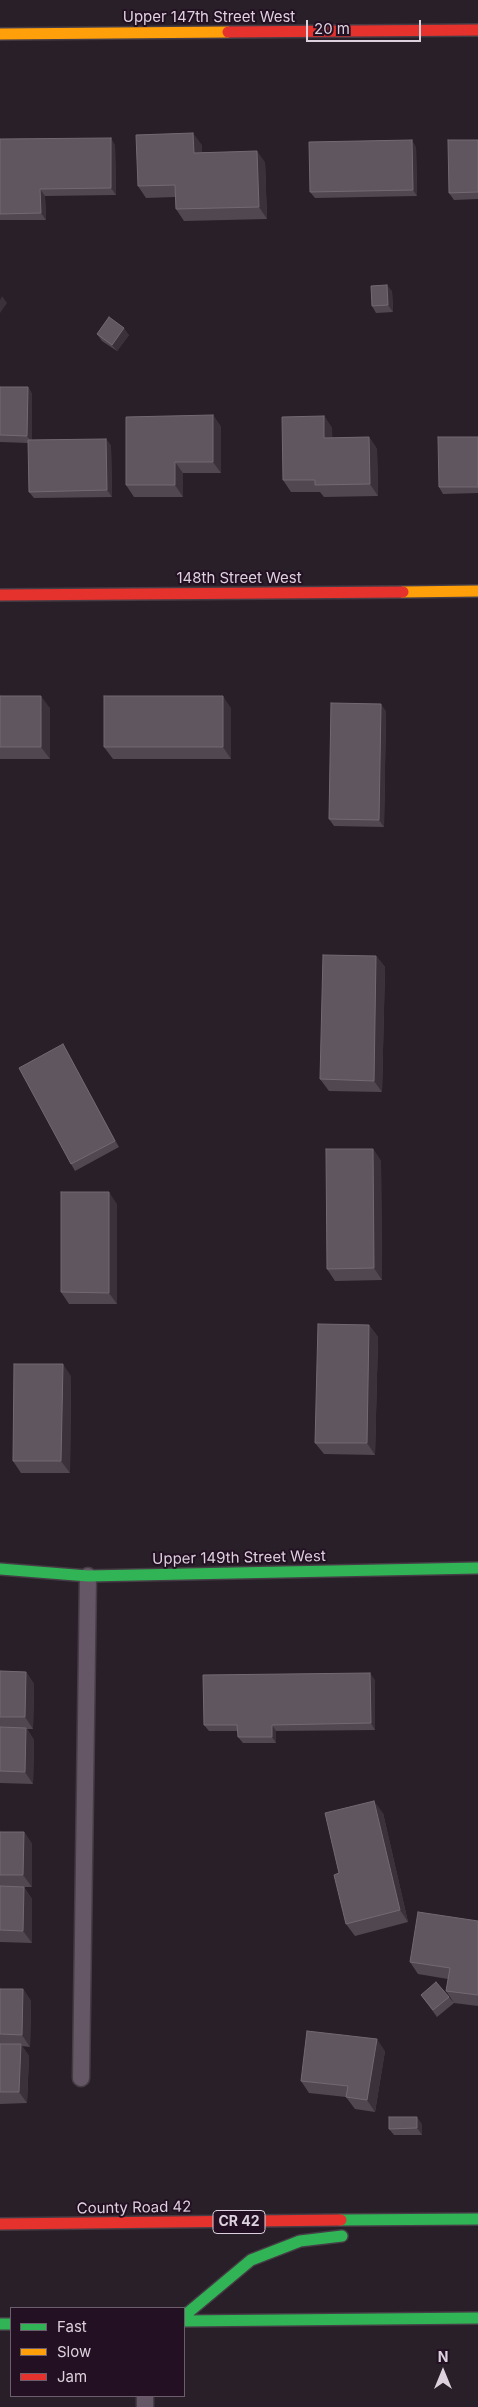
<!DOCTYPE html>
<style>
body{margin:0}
#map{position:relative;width:478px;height:2407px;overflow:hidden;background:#291f29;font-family:Inter,sans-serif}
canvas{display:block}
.legend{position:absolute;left:10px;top:2307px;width:175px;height:90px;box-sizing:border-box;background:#231123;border:1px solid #6d5e6d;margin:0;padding:6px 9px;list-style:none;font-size:15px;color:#ddd1dd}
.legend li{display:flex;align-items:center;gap:10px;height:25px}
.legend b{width:25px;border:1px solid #6d5e6d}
.north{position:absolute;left:418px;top:2347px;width:50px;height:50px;-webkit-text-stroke:4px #231123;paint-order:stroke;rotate:0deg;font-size:14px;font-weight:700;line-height:20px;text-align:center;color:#ddd1dd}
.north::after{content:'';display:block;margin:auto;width:18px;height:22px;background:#ddd1dd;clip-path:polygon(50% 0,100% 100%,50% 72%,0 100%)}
.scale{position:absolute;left:306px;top:20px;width:115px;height:22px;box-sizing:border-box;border:2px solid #ddd1dd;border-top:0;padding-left:6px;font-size:15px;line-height:18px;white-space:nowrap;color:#ddd1dd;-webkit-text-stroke:4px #231123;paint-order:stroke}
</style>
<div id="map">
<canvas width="478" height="2407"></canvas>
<ul class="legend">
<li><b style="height:6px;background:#30b455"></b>Fast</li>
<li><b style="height:6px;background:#ff9f0a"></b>Slow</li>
<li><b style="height:6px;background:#e5322d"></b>Jam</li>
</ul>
<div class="north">N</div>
<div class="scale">20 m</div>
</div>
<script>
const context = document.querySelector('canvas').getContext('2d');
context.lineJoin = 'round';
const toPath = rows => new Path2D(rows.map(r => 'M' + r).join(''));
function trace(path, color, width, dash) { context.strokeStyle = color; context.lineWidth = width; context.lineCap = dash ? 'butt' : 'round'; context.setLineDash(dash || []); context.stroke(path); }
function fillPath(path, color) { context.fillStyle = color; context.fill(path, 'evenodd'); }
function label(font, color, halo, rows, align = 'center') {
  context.font = font + ' Inter,sans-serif'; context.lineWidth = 4; context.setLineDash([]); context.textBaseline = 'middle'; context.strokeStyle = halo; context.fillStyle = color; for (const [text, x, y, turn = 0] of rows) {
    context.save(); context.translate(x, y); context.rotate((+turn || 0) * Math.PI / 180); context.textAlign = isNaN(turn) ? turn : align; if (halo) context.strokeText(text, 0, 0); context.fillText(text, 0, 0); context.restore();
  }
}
const lane = toPath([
 [81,2078,88,1576],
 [145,2396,145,2407]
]);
const fast = toPath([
 [0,1569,88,1576,478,1568],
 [341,2220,478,2219],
 [184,2316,251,2260,300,2241,342,2236],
 [184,2321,478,2318],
 [0,2324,11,2324]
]);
const slow = toPath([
 [0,34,228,32],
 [403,592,478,591]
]);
const jam = toPath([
 [228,32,478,30],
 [0,595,403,592],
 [0,2224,341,2220]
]);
const wall = toPath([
 [0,139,115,145,116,195,45,196,46,220,0,220],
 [478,140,478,199,454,200,449,193],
 [202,145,202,152,265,162,267,219,184,221,176,209,175,197,146,198,138,186],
 [416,147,417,196,315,198,310,192],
 [392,291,393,312,376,313,372,306],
 [97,334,129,335,117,351,102,341],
 [0,387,28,387,32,394,32,440,106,439,111,446,112,497,34,498,29,492,28,443,0,442],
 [213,415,221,427,221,473,183,473,183,497,134,497,126,485],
 [324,416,332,428,332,438,369,437,377,449,378,496,324,497,320,492,291,492,283,480],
 [478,437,478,493,443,494,439,487],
 [0,696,50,708,50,759,0,759],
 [231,708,231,759,113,759,104,747],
 [386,711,384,827,334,826,329,819],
 [376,956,385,967,382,1092,329,1091,320,1079],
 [63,1044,67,1051,119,1147,75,1171,71,1164],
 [373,1149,381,1161,382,1280,335,1281,327,1269],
 [117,1204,117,1304,69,1304,61,1292],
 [369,1325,378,1337,375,1455,324,1454,315,1443],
 [71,1376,70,1473,21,1473,13,1461],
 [0,1671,26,1672,34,1684,33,1729,27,1729,34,1740,33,1784,0,1783],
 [375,1680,375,1730,276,1731,276,1743,243,1743,238,1737,238,1731,209,1731,204,1725],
 [383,1813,408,1922,355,1936,346,1924,339,1873],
 [0,1832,24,1832,32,1844,32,1887,24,1887,32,1899,32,1943,0,1942],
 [478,1921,478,2006,454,2003,446,1991,448,1979,418,1974,410,1962],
 [0,1989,23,1989,31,2001,30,2047,22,2046,29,2056,27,2103,0,2104],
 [421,1995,449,1997,454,2003,437,2017],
 [385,2051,375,2112,355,2109,346,2097,309,2093,301,2081],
 [422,2124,422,2135,394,2135,389,2129]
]);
const shadedWall = toPath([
 [193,133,202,145,202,164,194,153],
 [111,138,115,145,116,195,111,188],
 [412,140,416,147,417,196,413,190],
 [257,151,265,162,267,219,259,207],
 [40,189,45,196,46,220,41,213],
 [387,285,392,291,393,312,388,305],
 [2,296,7,303,0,313,0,300],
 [124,328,129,335,117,351,112,345],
 [28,387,32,394,32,443,27,436],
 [213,415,221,427,221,473,213,462],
 [324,416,332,428,333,450,324,438],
 [369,437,377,449,378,496,370,484],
 [106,439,111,446,112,497,107,490],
 [175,462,183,473,183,497,175,485],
 [41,696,50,708,50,759,41,747],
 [223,696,231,708,231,759,223,747],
 [381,704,386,711,384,827,379,820],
 [376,956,385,967,382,1092,374,1081],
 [63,1044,67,1051,119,1147,115,1141],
 [373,1149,381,1161,382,1280,374,1268],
 [109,1192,117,1204,117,1304,109,1293],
 [369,1325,378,1337,375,1455,367,1443],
 [63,1364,71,1376,70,1473,61,1461],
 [26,1672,34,1684,33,1729,25,1717],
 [370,1673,375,1680,375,1730,371,1723],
 [272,1725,276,1731,276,1743,272,1737],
 [26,1728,34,1740,33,1784,25,1772],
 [374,1801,383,1813,408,1922,400,1910],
 [24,1832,32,1844,32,1887,23,1875],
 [24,1887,32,1899,32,1943,23,1931],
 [23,1989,31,2001,30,2047,22,2035],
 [377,2039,385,2051,375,2112,367,2100],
 [21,2044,29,2056,27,2103,19,2092],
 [417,2117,422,2124,422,2135,417,2128]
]);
const building = toPath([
 [193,133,194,153,257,151,259,207,176,209,175,185,138,186,136,135,193,133],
 [111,138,111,188,40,189,41,213,0,214,0,139,111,138],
 [412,140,413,190,310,192,309,142,412,140],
 [448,140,478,140,478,192,449,193,448,140],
 [387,285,388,305,372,306,371,286,387,285],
 [109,317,124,328,112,345,97,334,109,317],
 [0,387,28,387,27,436,0,435,0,387],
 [213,415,213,462,175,462,175,485,126,485,126,417,213,415],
 [324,416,324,438,369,437,370,484,315,485,315,480,283,480,282,417,324,416],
 [438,437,478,437,478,487,439,487,438,437],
 [106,439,107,490,29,492,28,440,106,439],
 [0,696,41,696,41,747,0,747,0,696],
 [104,696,223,696,223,747,104,747,104,696],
 [331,703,381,704,379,820,329,819,331,703],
 [323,955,376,956,374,1081,320,1079,323,955],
 [63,1044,115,1141,71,1164,19,1068,63,1044],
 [326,1149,373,1149,374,1268,327,1269,326,1149],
 [61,1192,109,1192,109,1293,61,1292,61,1192],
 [318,1324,369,1325,367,1443,315,1443,318,1324],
 [14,1364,63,1364,61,1461,13,1461,14,1364],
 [0,1671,26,1672,25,1717,0,1717,0,1671],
 [370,1673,371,1723,272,1725,272,1737,238,1737,237,1725,204,1725,203,1675,370,1673],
 [0,1727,26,1728,25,1772,0,1771,0,1727],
 [374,1801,400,1910,346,1924,334,1875,339,1873,325,1813,374,1801],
 [0,1832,24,1832,23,1875,0,1875,0,1832],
 [0,1886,24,1887,23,1931,0,1930,0,1886],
 [418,1912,478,1921,478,1995,446,1991,450,1968,410,1962,418,1912],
 [436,1982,449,1997,433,2010,421,1995,436,1982],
 [0,1989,23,1989,22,2035,0,2034,0,1989],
 [307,2031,377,2039,367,2100,346,2097,348,2086,301,2081,307,2031],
 [0,2044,21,2044,19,2092,0,2092,0,2044],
 [389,2117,417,2117,417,2128,389,2129,389,2117]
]);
const shields = [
 [239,2222,52]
];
const shieldNames = [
 ["CR 42",239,2222]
];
const streetNames = [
 ["Upper 147th Street West",209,17],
 ["148th Street West",239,578],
 ["Upper 149th Street West",239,1558,-1],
 ["County Road 42",134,2208,-1]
];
trace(lane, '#453c45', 19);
trace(fast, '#453c45', 14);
trace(slow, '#453c45', 14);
trace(jam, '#453c45', 14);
trace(lane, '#655765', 16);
trace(fast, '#30b455', 11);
trace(slow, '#ff9f0a', 11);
trace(jam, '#e5322d', 11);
fillPath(wall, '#514751');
fillPath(shadedWall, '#3a313a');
fillPath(building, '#605660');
trace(building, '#736973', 1);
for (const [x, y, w] of shields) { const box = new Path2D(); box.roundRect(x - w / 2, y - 11.5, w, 23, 4); context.fillStyle = '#231123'; context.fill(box); trace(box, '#ddd1dd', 1); }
label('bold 14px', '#ddd1dd', null, shieldNames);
label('15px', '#ddd1dd', '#231123', streetNames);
</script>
